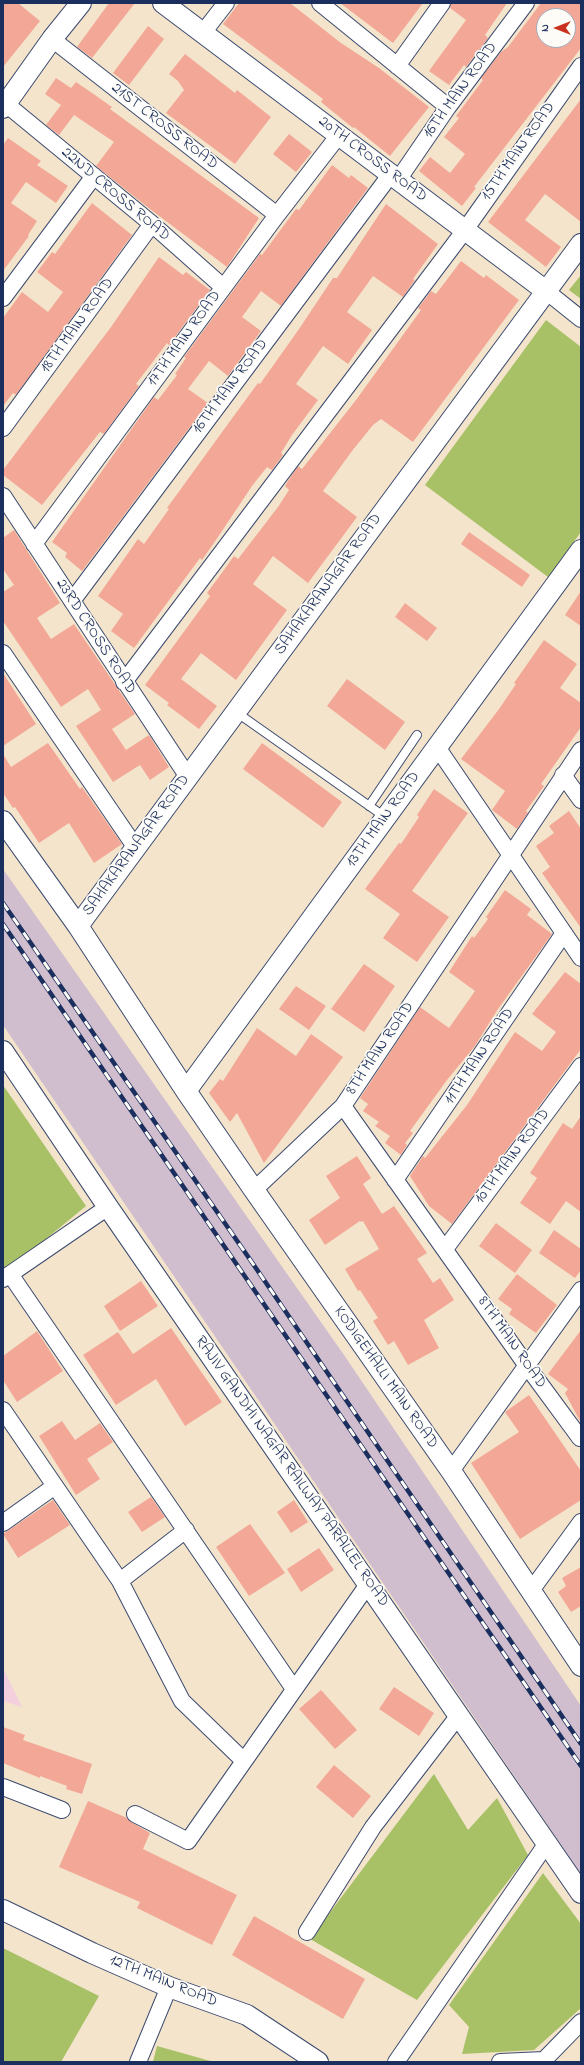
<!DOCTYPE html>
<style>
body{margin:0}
#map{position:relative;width:584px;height:2065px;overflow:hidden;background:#f3e4cb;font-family:"Indie Flower",sans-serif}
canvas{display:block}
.frame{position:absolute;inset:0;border:4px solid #1b2f5e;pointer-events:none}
.north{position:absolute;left:536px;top:8px;width:40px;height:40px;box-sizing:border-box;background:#fdfcf7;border:1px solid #a3aaba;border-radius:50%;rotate:270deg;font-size:11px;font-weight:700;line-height:16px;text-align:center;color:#1b2f5e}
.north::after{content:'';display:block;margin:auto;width:14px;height:18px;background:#c8321e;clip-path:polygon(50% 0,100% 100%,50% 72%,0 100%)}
</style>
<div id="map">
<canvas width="584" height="2065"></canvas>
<div class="frame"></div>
<div class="north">N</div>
</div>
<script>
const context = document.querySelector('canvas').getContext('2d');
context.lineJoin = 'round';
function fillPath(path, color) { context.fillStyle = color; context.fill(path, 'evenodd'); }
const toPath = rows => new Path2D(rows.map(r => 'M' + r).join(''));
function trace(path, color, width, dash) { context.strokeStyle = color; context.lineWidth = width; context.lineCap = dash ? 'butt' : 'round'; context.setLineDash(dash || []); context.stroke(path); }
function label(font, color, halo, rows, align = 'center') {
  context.font = font + ' "Indie Flower",sans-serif'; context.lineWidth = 3.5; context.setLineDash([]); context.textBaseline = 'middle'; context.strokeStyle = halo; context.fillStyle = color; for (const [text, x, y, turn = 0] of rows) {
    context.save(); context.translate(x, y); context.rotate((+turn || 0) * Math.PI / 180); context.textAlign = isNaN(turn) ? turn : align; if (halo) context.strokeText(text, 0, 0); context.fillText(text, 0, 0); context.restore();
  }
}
const built = toPath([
 [3,1668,22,1707,3,1701]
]);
const industrial = toPath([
 [3,869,344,1355,581,1706,581,1874,3,1025]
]);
const green = toPath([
 [581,275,581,299,569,290],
 [546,320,581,347,581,532,548,577,425,485],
 [3,1085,86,1206,35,1248,3,1270],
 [434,1774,468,1830,497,1798,528,1855,417,2000,310,1939],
 [543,1873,581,1924,581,2008,534,2050,462,2054,469,2027,449,2005],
 [3,1948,99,1996,61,2062,3,2062],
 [157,2046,214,2062,153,2062]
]);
const building = toPath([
 [3,3,18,3,40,21,3,67],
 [109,3,135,3,92,58,77,47],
 [239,3,290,3,341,43,379,68,429,107,390,156,354,127,353,128,321,102,323,99,286,71,223,24],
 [340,3,423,3,393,43],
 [451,3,507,3,485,35,488,38,466,67,464,65,449,85,429,71,466,20,450,8],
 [541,3,581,3,581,48,474,187,476,188,462,206,419,171,430,157,450,173,465,154,444,137,459,118,456,116,483,80,481,78,501,52,508,47],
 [544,16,568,16,568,40,544,40],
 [148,26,164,39,129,85,113,73],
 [185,54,235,93,237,90,271,117,235,164,166,113,184,90,178,81,169,74],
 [56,78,71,88,76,82,92,93,112,107,110,109,259,218,227,267,146,206,96,166,114,142,74,115,59,135,46,125,61,105,45,94],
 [581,99,581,222,545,194,525,220,561,247,546,267,488,222],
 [289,134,312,152,296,172,273,154],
 [8,138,41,161,37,165,68,186,56,203,26,182,11,203,37,221,28,235,29,236,3,271,3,145],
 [332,165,349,178,351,175,368,188,281,306,261,291,242,317,261,331,228,376,209,361,188,389,208,403,82,571,65,557,67,553,52,542,154,397,158,400,177,375,175,374,186,358,184,357,260,254,262,255,296,209,299,210],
 [92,203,132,235,16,395,13,393,3,406,3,318,22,292,48,312,63,292,37,272,52,252,55,254],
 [386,204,438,244,413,279,415,280,403,297,373,276,347,312,372,330,348,364,323,346,296,384,318,400,292,435,281,453,283,455,272,470,267,467,252,486,216,540,202,560,200,558,134,648,111,631,123,614,98,596,138,539,144,544,169,509,167,508,233,417,258,383,260,384,299,329,333,278,337,278],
 [159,257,183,275,186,272,210,290,169,345,167,343,136,384,139,386,104,434,100,432,42,505,3,475,3,470,111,327],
 [461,261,484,278,486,275,519,300,413,442,381,419,373,425,352,451,323,491,357,517,308,583,273,556,253,584,287,610,236,680,201,653,181,679,217,706,199,729,167,705,169,703,145,685,210,596,207,593,221,574,234,556,238,559,278,507,289,490,285,486,288,481,298,466,302,469,356,400,421,310,418,308,431,291,436,294],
 [14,530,60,603,37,618,51,639,74,624,135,714,112,729,126,750,149,735,169,767,150,780,140,765,113,782,76,726,101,710,88,689,61,707,3,621,3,592,14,585,3,569,3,538],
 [469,532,530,575,522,587,461,544],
 [581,591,581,626,565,615],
 [405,603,437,628,427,641,395,617],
 [544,640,577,664,560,688,581,703,581,727,541,784,544,786,526,811,528,813,517,829,492,810,505,791,461,759,499,709,516,684,514,683],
 [3,673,36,724,3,746],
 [347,679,405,722,385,750,327,706],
 [48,743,80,789,82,787,122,844,94,863,69,823,39,843,15,807,13,808,3,793,3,754,11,767],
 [262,743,342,802,323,828,243,769],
 [434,789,468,813,412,891,449,917,417,962,383,938,400,914,365,889,399,843,401,844,419,817,417,815],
 [569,811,581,829,581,928,542,873,550,867,536,846,554,833,549,826],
 [505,890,531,909,527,915,552,934,498,1009,475,1046,447,1080,410,1131,413,1133,405,1143,407,1145,401,1155,385,1143,390,1136,375,1126,379,1122,363,1111,368,1104,360,1098,420,1007,449,1028,475,991,449,972,472,936,474,938,488,919,486,917],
 [364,964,395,986,364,1032,331,1009],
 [565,972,581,984,581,1049,452,1224,429,1206,410,1176,423,1156,425,1158,467,1105,515,1032,542,1051,556,1032,532,1014],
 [296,986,326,1006,309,1030,279,1009],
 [257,1028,296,1056,311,1034,343,1057,264,1163,237,1113,230,1122,209,1093,220,1079,223,1081],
 [581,1116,581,1212,566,1201,550,1224,520,1203,537,1178,530,1173,563,1123,572,1129],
 [357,1156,371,1178,363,1184,382,1214,394,1206,427,1253,417,1259,433,1283,440,1278,454,1300,424,1320,439,1348,408,1365,394,1341,388,1345,373,1321,378,1318,360,1290,358,1291,345,1269,379,1249,363,1221,361,1222,360,1221,325,1245,309,1220,340,1198,326,1176],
 [496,1223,532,1250,515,1273,479,1246],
 [554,1230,581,1249,581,1270,575,1278,539,1253],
 [517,1274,557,1305,536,1333,509,1314,512,1309,498,1299],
 [141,1281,158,1306,120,1331,104,1306],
 [171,1328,222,1402,185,1426,156,1379,116,1405,83,1355,118,1332,133,1354],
 [581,1330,581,1423,565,1393,568,1389,548,1374],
 [37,1331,63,1371,17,1402,3,1380,3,1356],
 [529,1395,581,1471,581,1500,520,1539,471,1463,519,1432,505,1412],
 [62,1421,75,1440,100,1423,113,1442,87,1459,100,1479,76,1495,39,1436],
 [151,1497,165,1517,142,1532,128,1512],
 [53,1500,70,1525,18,1558,3,1534],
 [294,1500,308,1522,291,1533,277,1512],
 [250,1524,285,1573,249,1596,216,1547],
 [319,1548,334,1570,301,1592,287,1569],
 [581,1567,581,1606,571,1612,558,1592,566,1586,562,1578],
 [394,1687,434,1713,419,1736,379,1709],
 [321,1690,357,1730,335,1749,299,1709],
 [3,1727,25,1735,23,1740,92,1764,82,1794,66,1789,67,1786,40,1776,40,1778,3,1763],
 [334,1765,371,1796,353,1818,316,1787],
 [88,1801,127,1818,131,1822,150,1833,143,1849,237,1895,212,1945,137,1908,140,1902,59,1867],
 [254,1916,365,1979,343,2019,232,1955]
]);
const service = toPath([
 [236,712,385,817],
 [369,806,417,735]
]);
const minor = toPath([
 [320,3,448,107],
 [202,34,226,3],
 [52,39,277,215],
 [397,66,442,3],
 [6,104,152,224,223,287],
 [398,180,448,107,526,3],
 [546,291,581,319],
 [3,298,94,176],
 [3,428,152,224],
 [3,496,188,777],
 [34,544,277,215,339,135],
 [72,601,391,174],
 [3,653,136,848],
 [124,682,465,230,581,66],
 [437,747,581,958],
 [581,750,343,1106,527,1366,580,1438,581,1436],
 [563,775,581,800],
 [395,1180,564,933],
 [254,1190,343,1106],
 [445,1249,581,1066],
 [10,1274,294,1689],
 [3,1279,108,1207],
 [3,1410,120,1581,186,1530],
 [451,1471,581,1290],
 [3,1523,55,1486],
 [120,1581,182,1701,244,1761],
 [530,1592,581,1522],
 [3,1787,62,1810],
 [135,1814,188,1841,369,1583],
 [307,1932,373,1827,459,1715],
 [138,2062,169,1987],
 [396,2062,547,1843],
 [500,2062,544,2060,581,2022]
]);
const tertiary = toPath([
 [163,3,546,291],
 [3,108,52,39,81,3],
 [3,821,78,926,186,1091,254,1190,451,1471,581,1666],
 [78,926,581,244],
 [3,1051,108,1207,581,1893],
 [186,1091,581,550],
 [3,1910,92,1953,169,1987,247,2015,318,2062]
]);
const rail = toPath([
 [3,903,249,1258,581,1744],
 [3,924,581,1766]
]);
const streetNames = [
 ["16TH MAIN ROAD",461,91,-54],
 ["21ST CROSS ROAD",164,127,38],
 ["15TH MAIN ROAD",519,152,-55],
 ["20TH CROSS ROAD",372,160,37],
 ["22ND CROSS ROAD",115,195,40],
 ["18TH MAIN ROAD",78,326,-54],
 ["17TH MAIN ROAD",185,339,-54],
 ["16TH MAIN ROAD",231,387,-53],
 ["SAHAKARANAGAR ROAD",329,585,-54],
 ["23RD CROSS ROAD",95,637,57],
 ["13TH MAIN ROAD",384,820,-54],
 ["SAHAKARANAGAR ROAD",137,846,-54],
 ["8TH MAIN ROAD",381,1049,-56],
 ["11TH MAIN ROAD",480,1057,-56],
 ["10TH MAIN ROAD",513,1157,-53],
 ["8TH MAIN ROAD",511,1343,55],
 ["KODIGEHALLI MAIN ROAD",385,1378,55],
 ["RAJIV GANDHI NAGAR RAILWAY PARALLEL ROAD",291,1472,55],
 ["12TH MAIN ROAD",163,1982,22]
];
fillPath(built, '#f4cfdd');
fillPath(industrial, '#d0bdcd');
fillPath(green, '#a8c066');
fillPath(building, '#f3a897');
trace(service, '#3b4a6e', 10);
trace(minor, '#3b4a6e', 18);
trace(tertiary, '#3b4a6e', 22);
trace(service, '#fff', 8);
trace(minor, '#fff', 16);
trace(tertiary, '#fff', 20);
trace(rail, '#1b2f5e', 4.5);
trace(rail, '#fdfcf7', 3, [9]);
label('16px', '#1b2f5e', '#fdfcf7', streetNames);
</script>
